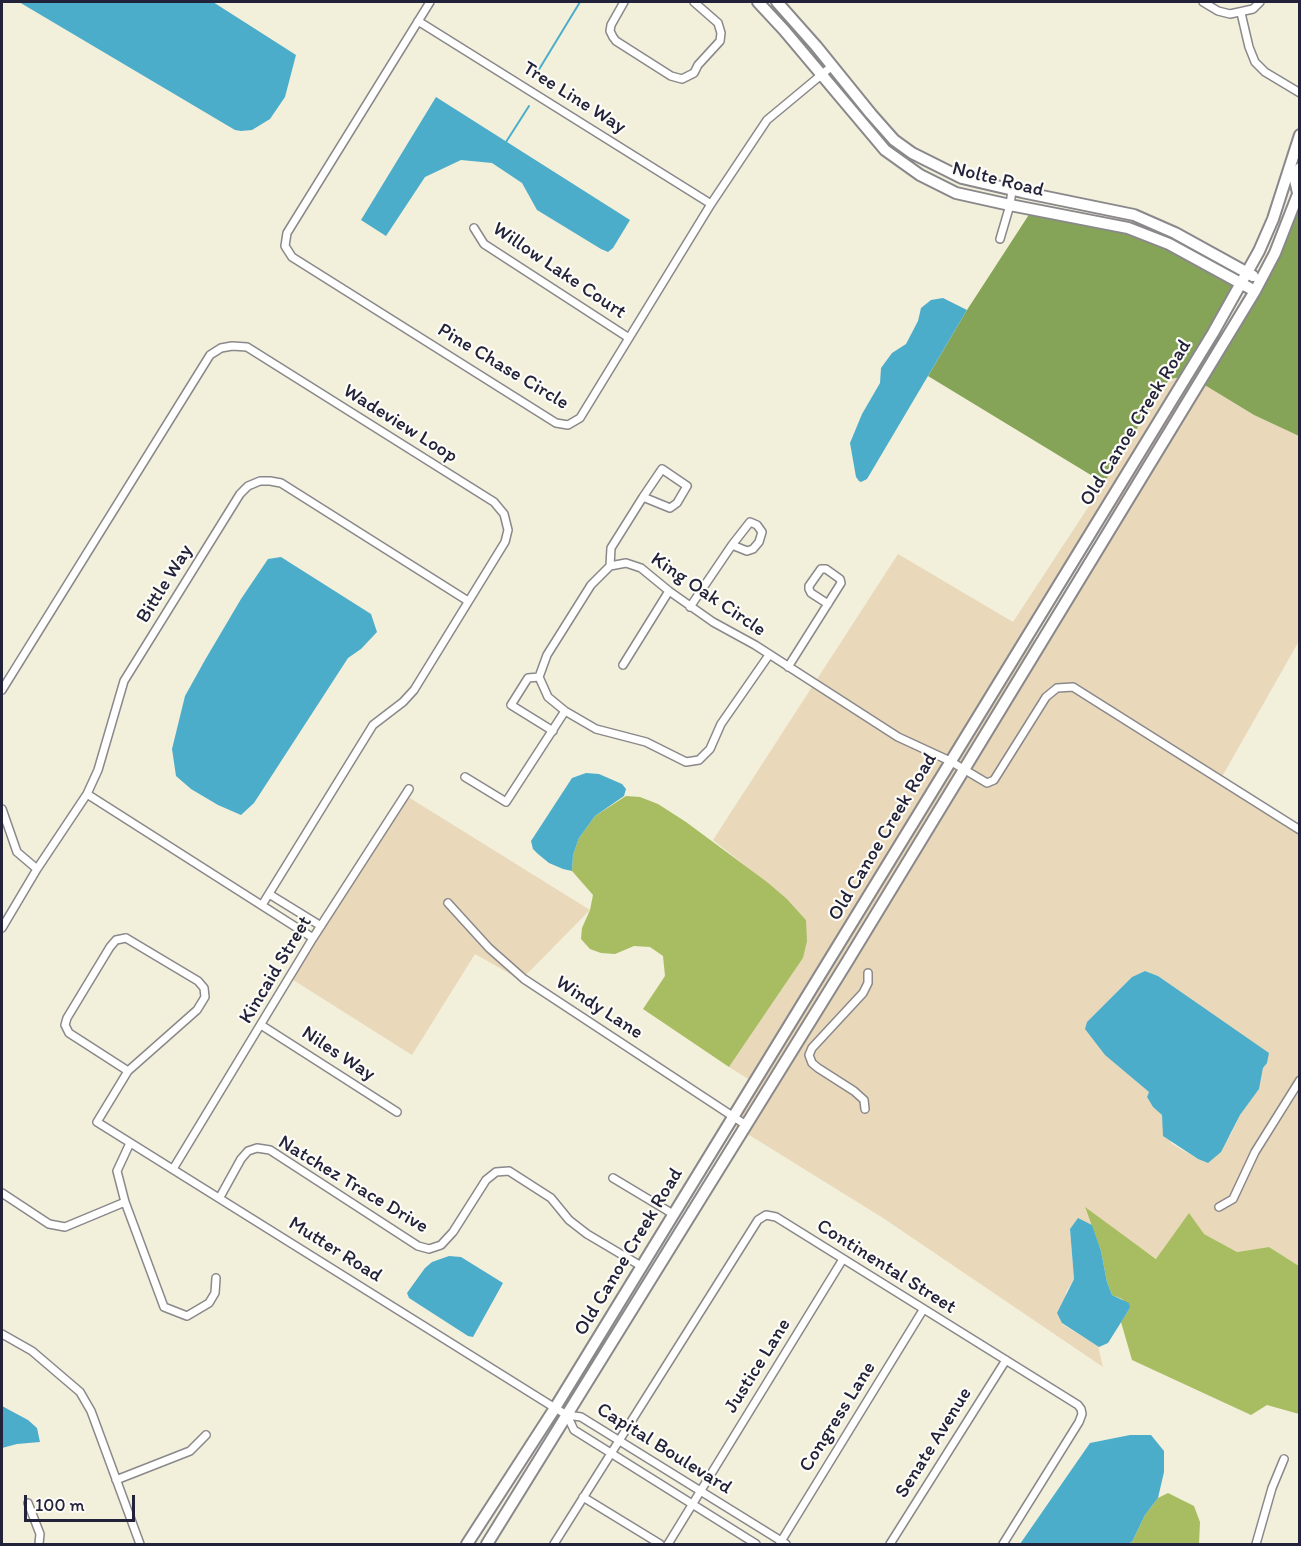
<!DOCTYPE html>
<style>
body{margin:0}
#map{position:relative;width:1301px;height:1546px;overflow:hidden;background:#f2efdb;font-family:Itim,sans-serif}
canvas{display:block}
.frame{position:absolute;inset:0;border:3px solid #22223b;pointer-events:none}
.scale{position:absolute;left:24px;top:1495px;width:111px;height:27px;box-sizing:border-box;border:3px solid #22223b;border-top:0;padding-left:8px;font-size:18px;line-height:21px;white-space:nowrap;color:#22223b;-webkit-text-stroke:4px #fdfcf7;paint-order:stroke}
</style>
<div id="map">
<canvas width="1301" height="1546"></canvas>
<div class="frame"></div>
<div class="scale">100 m</div>
</div>
<script>
const context = document.querySelector('canvas').getContext('2d');
context.lineJoin = 'round';
function fillPath(path, color) { context.fillStyle = color; context.fill(path, 'evenodd'); }
const toPath = rows => new Path2D(rows.map(r => 'M' + r).join(''));
function trace(path, color, width, dash) { context.strokeStyle = color; context.lineWidth = width; context.lineCap = dash ? 'butt' : 'round'; context.setLineDash(dash || []); context.stroke(path); }
function label(font, color, halo, rows, align = 'center') {
  context.font = font + ' Itim,sans-serif'; context.lineWidth = 4.5; context.setLineDash([]); context.textBaseline = 'middle'; context.strokeStyle = halo; context.fillStyle = color; for (const [text, x, y, turn = 0] of rows) {
    context.save(); context.translate(x, y); context.rotate((+turn || 0) * Math.PI / 180); context.textAlign = isNaN(turn) ? turn : align; if (halo) context.strokeText(text, 0, 0); context.fillText(text, 0, 0); context.restore();
  }
}
const built = toPath([
 [1178,377,1181,377,750,1080,729,1067,803,958,806,920,787,899,713,840,898,554,1013,622,1104,483,1162,387],
 [1189,379,1195,381,1111,519,1105,514],
 [1203,384,1254,415,1299,436,1299,641,1219,782,1299,833,1299,1266,1269,1247,1237,1252,1204,1234,1157,1259,1085,1209,1092,1225,1078,1219,1070,1229,1074,1279,1066,1292,1062,1324,1098,1346,1103,1367,883,1218,746,1133],
 [1145,971,1158,976,1225,1024,1267,1063,1263,1068,1259,1089,1240,1115,1231,1134,1208,1163,1198,1159,1172,1144,1164,1130,1162,1115,1153,1107,1147,1097,1149,1092,1129,1075,1096,1014,1132,977],
 [1030,638,1036,641,739,1129,732,1124],
 [405,795,590,910,521,980,475,954,412,1055,290,978]
]);
const green = toPath([
 [626,796,640,797,658,804,686,822,767,882,787,899,806,920,807,941,803,958,729,1067,643,1009,665,976,663,956,650,947,634,946,615,954,601,953,590,949,581,939,582,928,590,910,593,895,572,871,573,855,579,838,595,816],
 [1085,1207,1156,1259,1189,1213,1204,1234,1237,1252,1269,1247,1299,1266,1299,1414,1267,1405,1251,1415,1132,1360,1121,1322,1130,1308,1122,1299,1112,1295,1107,1282,1101,1251],
 [1168,1493,1194,1506,1200,1522,1199,1544,1127,1544,1132,1542,1145,1515,1158,1498]
]);
const forest = toPath([
 [1299,200,1299,436,1254,415,1203,384],
 [1030,213,1127,232,1167,248,1235,286,1181,377,1171,379,1162,387,1104,483,928,376,967,310]
]);
const water = toPath([
 [19,2,213,2,296,55,285,97,270,119,252,130,241,131,235,130],
 [436,97,630,220,613,248,608,252,601,249,537,210,522,183,492,163,461,160,425,177,386,236,361,220],
 [943,298,967,310,867,479,861,482,859,481,856,477,850,443,862,414,880,383,881,368,892,353,906,344,918,321,921,308,931,300],
 [281,557,371,614,377,632,361,649,348,658,254,803,241,815,218,805,191,789,176,776,172,749,185,696,205,660,241,599,268,559],
 [586,773,599,774,622,784,626,789,624,796,595,816,579,838,573,855,572,871,563,869,549,863,538,854,533,849,531,841,572,778],
 [1145,971,1158,976,1269,1053,1267,1063,1263,1068,1259,1089,1240,1115,1221,1152,1208,1163,1198,1159,1163,1136,1162,1115,1153,1107,1147,1097,1149,1092,1105,1055,1085,1029,1087,1022,1132,977],
 [1078,1218,1092,1225,1101,1251,1107,1282,1112,1295,1129,1303,1130,1308,1108,1343,1099,1347,1062,1323,1057,1313,1074,1279,1070,1229],
 [449,1256,461,1257,503,1283,473,1337,468,1336,409,1298,407,1293,425,1268,432,1262],
 [2,1406,28,1420,37,1428,40,1442,17,1444,2,1448],
 [1130,1435,1151,1435,1164,1451,1164,1472,1158,1498,1145,1515,1132,1542,1127,1544,1020,1544,1090,1443]
]);
const stream = toPath([
 [535,76,580,2],
 [506,142,529,106]
]);
const street = toPath([
 [430,2,287,233,285,246,292,257,556,423,568,425,580,418,711,204,767,120,832,66],
 [624,2,611,25,610,31,613,37,616,41,671,76,682,79,694,73,698,65,720,41,721,33,718,23,694,2],
 [1203,2,1218,11,1230,14,1253,9,1260,2],
 [1241,13,1249,47,1255,62,1265,72,1300,93],
 [418,21,711,204],
 [474,228,484,244,629,338],
 [1000,239,1010,205,1012,190],
 [610,566,611,548,643,497,662,469,687,486,677,503,670,508,643,497],
 [690,607,732,545,750,522,757,525,762,532,759,542,753,549,747,551,732,545],
 [769,655,721,724,710,749,699,760,686,762,646,742,596,729,565,711,548,697,539,677,547,655,591,585,610,566,626,563,641,568,669,591,713,622,755,645,898,737,950,761,987,783,994,780,1046,697,1057,688,1073,687,1300,830],
 [623,665,669,591],
 [788,667,841,583,840,579,826,569,821,569,809,586,809,589,811,593,828,604],
 [539,677,528,678,511,705,553,731],
 [2,690,210,355,221,348,232,346,247,347,494,502,504,514,508,530,505,542,414,690,403,702,373,725,262,905],
 [465,777,506,802,565,711],
 [87,794,313,938],
 [2,809,17,852,37,869],
 [269,894,321,926],
 [448,903,489,948,524,979,746,1125],
 [2,928,37,869,87,794,98,770,124,681,240,494,248,486,260,481,270,481,281,483,468,601],
 [126,938,198,981,204,988,205,997,197,1010,128,1071,69,1033,65,1025,67,1018,110,947,116,940,126,938],
 [261,1025,397,1112],
 [128,1071,97,1122,555,1408,567,1415,581,1417,786,1544],
 [865,1109,864,1100,854,1091,818,1068,812,1063,809,1055,812,1048,863,993,868,983,868,973],
 [130,1143,117,1171,125,1202,164,1307,187,1316,209,1303,215,1293,216,1278],
 [173,1169,313,938,409,789],
 [613,1178,673,1214],
 [2,1193,49,1224,65,1227,125,1202],
 [220,1197,241,1159,248,1151,257,1148,270,1150,418,1246,429,1249,441,1245,453,1232,486,1180,496,1172,509,1171,551,1198,569,1220,587,1234,641,1266],
 [1219,1207,1233,1199,1255,1152,1300,1080],
 [2,1334,32,1351,80,1392,91,1411,140,1544],
 [567,1415,574,1430,756,1544],
 [116,1480,190,1451,206,1435],
 [583,1497,660,1544],
 [28,1503,40,1534,39,1544],
 [780,1543,923,1310],
 [554,1544,758,1220,766,1215,776,1217,1078,1405,1081,1409,1082,1414,1079,1422,1003,1544],
 [668,1544,843,1259],
 [890,1544,1006,1360],
 [1256,1544,1272,1488,1284,1459]
]);
const secondary = toPath([
 [758,2,784,30,885,150,920,175,956,193,1010,205,1128,228,1169,244,1255,291],
 [777,2,816,46,871,114,894,140,912,153,962,178,1022,192,1134,215,1175,233,1253,276],
 [1298,193,1295,180,1300,168],
 [467,1544,555,1408,1213,333,1259,251,1273,219,1300,135],
 [487,1544,847,962,1255,291,1275,253,1300,189]
]);
const streetNames = [
 ["Tree Line Way",574,98,32],
 ["Nolte Road",998,180,14],
 ["Willow Lake Court",559,271,34],
 ["Pine Chase Circle",503,367,31],
 ["Old Canoe Creek Road",1136,423,-58],
 ["Wadeview Loop",400,424,32],
 ["Bittle Way",165,584,-58],
 ["King Oak Circle",708,595,34],
 ["Old Canoe Creek Road",883,837,-59],
 ["Kincaid Street",276,970,-59],
 ["Windy Lane",599,1008,33],
 ["Niles Way",338,1054,33],
 ["Natchez Trace Drive",353,1185,31],
 ["Mutter Road",335,1250,32],
 ["Old Canoe Creek Road",629,1252,-59],
 ["Continental Street",886,1267,32],
 ["Justice Lane",758,1366,-58],
 ["Congress Lane",838,1417,-58],
 ["Senate Avenue",934,1443,-58],
 ["Capital Boulevard",664,1449,32]
];
fillPath(built, '#e9d9ba');
fillPath(green, '#a8bd62');
fillPath(forest, '#86a458');
fillPath(water, '#4cadcb');
trace(stream, '#4cadcb', 2);
trace(street, '#8a888b', 10);
trace(secondary, '#8a888b', 14);
trace(street, '#fff', 7);
trace(secondary, '#fff', 10);
label('20px', '#22223b', '#fdfcf7', streetNames);
</script>
